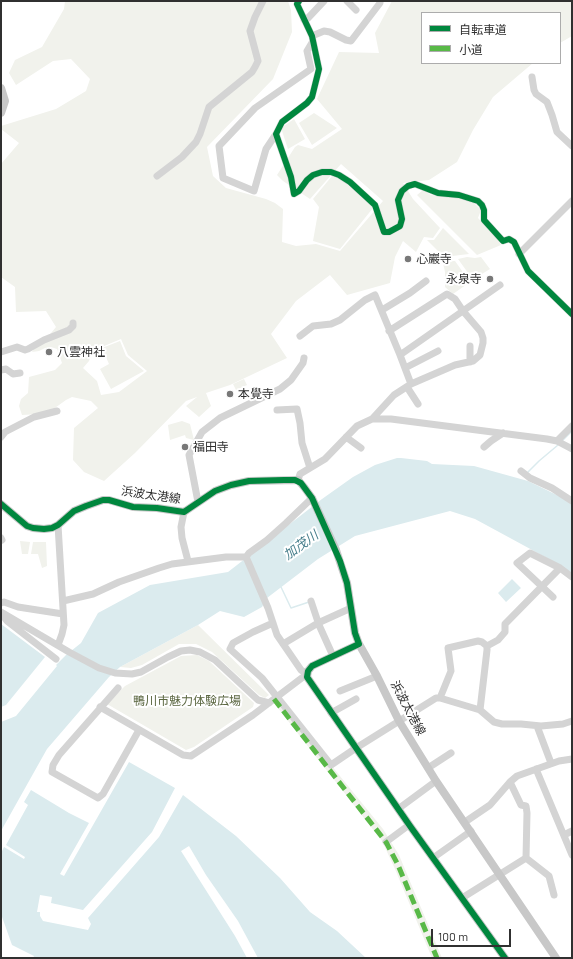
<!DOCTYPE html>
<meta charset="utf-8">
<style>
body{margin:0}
#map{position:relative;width:573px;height:959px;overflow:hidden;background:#fff;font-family:Barlow,"Noto Sans JP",sans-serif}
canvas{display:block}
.frame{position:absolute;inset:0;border:2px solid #303030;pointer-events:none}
.legend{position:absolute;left:421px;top:12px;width:140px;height:52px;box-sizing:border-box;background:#fff;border:1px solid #acacac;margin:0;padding:5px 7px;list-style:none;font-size:12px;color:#303030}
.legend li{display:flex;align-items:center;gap:8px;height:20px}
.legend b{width:20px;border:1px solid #acacac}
.scale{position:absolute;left:431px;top:929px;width:80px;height:18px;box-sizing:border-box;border:2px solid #303030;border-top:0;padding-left:5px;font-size:12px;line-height:14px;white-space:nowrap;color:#303030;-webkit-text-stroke:3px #fff;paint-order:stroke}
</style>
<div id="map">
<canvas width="573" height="959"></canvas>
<div class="frame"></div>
<ul class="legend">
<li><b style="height:5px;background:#00873e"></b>自転車道</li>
<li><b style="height:5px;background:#58b947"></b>小道</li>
</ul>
<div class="scale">100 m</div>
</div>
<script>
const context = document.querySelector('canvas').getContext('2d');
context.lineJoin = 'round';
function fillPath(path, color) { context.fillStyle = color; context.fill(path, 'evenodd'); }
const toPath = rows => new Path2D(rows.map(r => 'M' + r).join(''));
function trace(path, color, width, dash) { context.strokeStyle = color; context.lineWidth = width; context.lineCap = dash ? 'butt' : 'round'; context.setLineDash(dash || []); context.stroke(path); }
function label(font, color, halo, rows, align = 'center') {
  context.font = font + ' Barlow,"Noto Sans JP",sans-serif'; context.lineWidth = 4; context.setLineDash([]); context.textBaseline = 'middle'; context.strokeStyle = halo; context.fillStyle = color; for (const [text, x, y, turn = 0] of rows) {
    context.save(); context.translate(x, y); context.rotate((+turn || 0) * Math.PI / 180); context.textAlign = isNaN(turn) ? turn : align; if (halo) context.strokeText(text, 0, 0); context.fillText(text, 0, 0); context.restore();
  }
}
const green = toPath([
 [65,1,288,1,291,10,292,32,273,79,207,147,213,176,226,188,266,199,275,203,283,209,282,242,296,246,316,244,340,251,383,201,341,164,310,199,283,181,277,175,295,147,298,145,312,149,342,129,317,99,339,52,379,53,375,33,392,1,572,1,572,36,560,43,560,13,422,13,422,63,533,63,493,97,473,130,457,162,429,180,403,183,413,199,440,228,433,238,424,237,416,252,403,241,395,257,390,283,347,295,330,275,296,301,271,334,287,358,230,385,206,393,211,406,199,417,186,406,197,397,186,401,135,453,104,481,84,472,73,460,74,428,98,408,91,401,72,397,66,400,52,410,39,414,22,415,19,406,21,399,28,393,29,377,55,370,62,363,57,349,51,347,45,348,39,351,32,352,34,349,41,345,56,327,46,311,16,312,15,287,1,277,1,164,19,143,1,129,1,126,56,109,86,91,90,79,71,59,53,61,16,85,9,73,15,60,42,47,64,9],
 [121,339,128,355,147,371,119,392,101,395,97,381,83,368,89,361,92,351],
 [314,113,337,128,312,145,299,123],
 [294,119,305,139,288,149,281,128],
 [332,176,342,180,370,203,373,208,340,249,313,241,319,207,313,199],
 [423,190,431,195,458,198,474,203,481,210,478,218,496,237,501,245,477,255,417,195],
 [443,228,469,254,444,257,427,240,434,240],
 [467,257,475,258,481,257,490,269,477,277,480,281,476,284,458,259],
 [446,261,455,261,470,282,453,294,445,287,445,272,443,263],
 [120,341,126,356,144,371,111,389,100,369,109,364,102,348],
 [244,379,247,385,236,390,233,384],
 [182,421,190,424,194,440,186,438,185,435,170,440,168,425],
 [20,541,30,542,28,554,22,554],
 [33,542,46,542,47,566,42,568,38,554,31,554],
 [198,625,269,695,265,698,259,695,212,652,196,644,179,644,142,665,131,668,120,667],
 [197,655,209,661,254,703,253,707,194,747,186,750,107,704,125,686,181,656],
 [279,701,383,829,399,855,442,958,432,958,395,869,382,841,274,703]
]);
const water = toPath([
 [397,458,401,458,427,461,432,464,474,466,528,481,563,498,572,505,572,573,558,564,475,519,450,511,355,536,318,559,267,598,262,607,244,617,220,611,198,625,120,667,109,677,47,749,1,831,1,722,16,716,57,666,56,665,66,655,81,643,98,613,150,585,228,572,322,499,353,477,375,465],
 [512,579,521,588,506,602,498,593],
 [1,624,45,657,6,705,1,707],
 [129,762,175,788,152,832,83,910,51,903,52,897,40,895,37,912,40,912,40,916,43,921,88,930,91,924,88,918,159,837,183,795,236,836,280,878,310,912,337,931,366,958,33,958,34,956,12,945,1,914,1,853,4,847,24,859,25,857,6,845,28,805,24,802,31,790,69,813,89,823,60,874,64,876]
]);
const pier = toPath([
 [189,846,206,875,238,921,258,958,247,958,235,936,181,851]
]);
const stream = toPath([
 [562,441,571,432],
 [527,473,539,461,558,445],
 [281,587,291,608,309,602]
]);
const minor = toPath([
 [299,1,297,4,312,36,319,69,312,97,307,103,282,122,276,134,291,177,294,194,299,191,307,180,313,175,322,172,331,172,339,175,350,182,375,205,384,232,389,232,400,226,402,219,398,200,402,191,408,186,415,184,438,193,459,195,478,201,482,205,484,210,484,220,503,241,509,239,514,242,528,271,572,314],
 [347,1,356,10],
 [304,20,308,18,324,1],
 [312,36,324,31,330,32,346,40,351,41,380,3,380,1],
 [532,77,534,90,536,94,547,102,552,115,557,132,572,146],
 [276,134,266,149,254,191,223,178,219,146,255,108,311,69,307,51,313,41],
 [157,176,182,157,196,142,200,134,209,107,252,72,255,67,258,61,250,31,255,17,263,1],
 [519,254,572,201],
 [382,310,410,293,426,281],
 [300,336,313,326,331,324,340,320,365,300,375,295,400,355,411,384],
 [470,346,470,362],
 [1,352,17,347,25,350,28,349,44,340,69,330,73,326,73,323],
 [400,355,500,285],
 [405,368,438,351],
 [1,370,6,369,13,374,20,373],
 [407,387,418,404],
 [277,410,297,409,300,423,302,443,310,468],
 [372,419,394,395,411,384,455,365,473,361,480,355,483,343,483,338,481,332,463,311,455,299,447,294,389,331],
 [1,437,5,432,34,417,57,411],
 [346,437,361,448],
 [557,441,572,426],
 [484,447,491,441,503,433],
 [521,471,530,478,552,488,572,501],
 [298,480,300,474,325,459,357,426,372,419,391,419,547,439,557,441,572,449],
 [198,502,189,455,202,432,220,418,280,389,291,380,303,363,304,358],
 [184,512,181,527,182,538,188,561],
 [1,538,2,540],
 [246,557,249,553,267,540,286,523,312,498],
 [553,597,517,563,530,553,560,568,572,577],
 [63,601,93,594,119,582,159,568,172,564,226,557,246,557,268,608,277,635,301,670,307,674,253,715,191,756,183,755,100,707],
 [311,601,319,625,333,656],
 [1,603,4,602,18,607,63,614],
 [1,612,69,652,99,668,115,673,132,674,141,672,168,657,181,651,190,650,200,652,215,660,258,700,269,703],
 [1,613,7,621,56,659],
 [273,623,253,632,233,643,230,649,262,678,331,765,356,748,436,698,440,698,480,710,494,722,502,724,521,724,541,726,563,724,572,721],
 [283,644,318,623,351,608],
 [58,645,62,634,64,625,58,525],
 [487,646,498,640,505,632,505,624,560,568],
 [118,688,59,755,53,765,52,772,98,798,103,794,139,730],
 [340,691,377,676],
 [440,698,451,671,448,648,478,641,482,642,487,646,487,650,480,710],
 [331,713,356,699],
 [537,726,551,763],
 [428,768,451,753],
 [536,769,572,855],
 [510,782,521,805,526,806,527,813,526,858,549,876,554,895],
 [398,809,436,781],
 [465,822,490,805,510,782,517,776,559,761,572,759],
 [564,835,572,831],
 [386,842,409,825],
 [433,858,471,831],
 [462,898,526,858]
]);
const major = toPath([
 [1,88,5,101,1,113],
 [1,504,27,526,33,528,44,529,52,528,58,525,74,511,86,506,103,500,109,500,133,507,157,508,184,512,215,491,231,485,249,481,298,480,304,487,312,498,336,550,347,583,355,633,359,644,377,676,399,721,436,781,556,958],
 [359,644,312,666,308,671,307,677,410,826,505,958]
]);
const quiet = toPath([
 [274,699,386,842,398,865,437,958]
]);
const cycleway = toPath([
 [299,1,297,4,312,36,319,69,312,97,307,103,282,122,276,134,291,177,294,194,299,191,307,180,313,175,322,172,331,172,339,175,350,182,375,205,384,232,389,232,400,226,402,219,398,200,402,191,408,186,415,184,438,193,459,195,478,201,482,205,484,210,484,220,503,241,509,239,514,242,528,271,572,314],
 [1,504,27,526,33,528,44,529,52,528,58,525,74,511,86,506,103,500,109,500,133,507,157,508,184,512,215,491,231,485,249,481,284,480,295,480,301,483,312,498,340,561,347,583,355,633,359,644,312,666,308,671,307,677,410,826,505,958]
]);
const markers = [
 [408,259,4,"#787878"],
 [490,279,4,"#787878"],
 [49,352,4,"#787878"],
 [230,394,4,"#787878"],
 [185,447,4,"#787878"]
];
const poiNames = [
 ["心巖寺",416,259],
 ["永泉寺",482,279,"right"],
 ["八雲神社",57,352],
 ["本覺寺",238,394],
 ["福田寺",193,447]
];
const streetNames = [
 ["浜波太港線",151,495,8],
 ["浜波太港線",408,708,62]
];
const parkNames = [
 ["鴨川市魅力体験広場",187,701]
];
const waterNames = [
 ["加茂川",301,545,-36]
];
fillPath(green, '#f1f2ec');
fillPath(water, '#dbebee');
fillPath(pier, '#fff');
trace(stream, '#dbebee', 1.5);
trace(minor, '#d4d4d4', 7);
trace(major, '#c8c8c8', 8);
trace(quiet, '#58b947', 5, [10, 5]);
trace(cycleway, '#00873e', 6);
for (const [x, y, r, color] of markers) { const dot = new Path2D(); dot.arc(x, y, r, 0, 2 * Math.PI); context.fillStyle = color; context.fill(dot); trace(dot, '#fff', 1.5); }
label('12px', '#303030', '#fff', poiNames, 'left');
label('12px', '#303030', '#fff', streetNames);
label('12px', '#5b6741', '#fff', parkNames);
label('italic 13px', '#457d8a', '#fff', waterNames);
</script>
